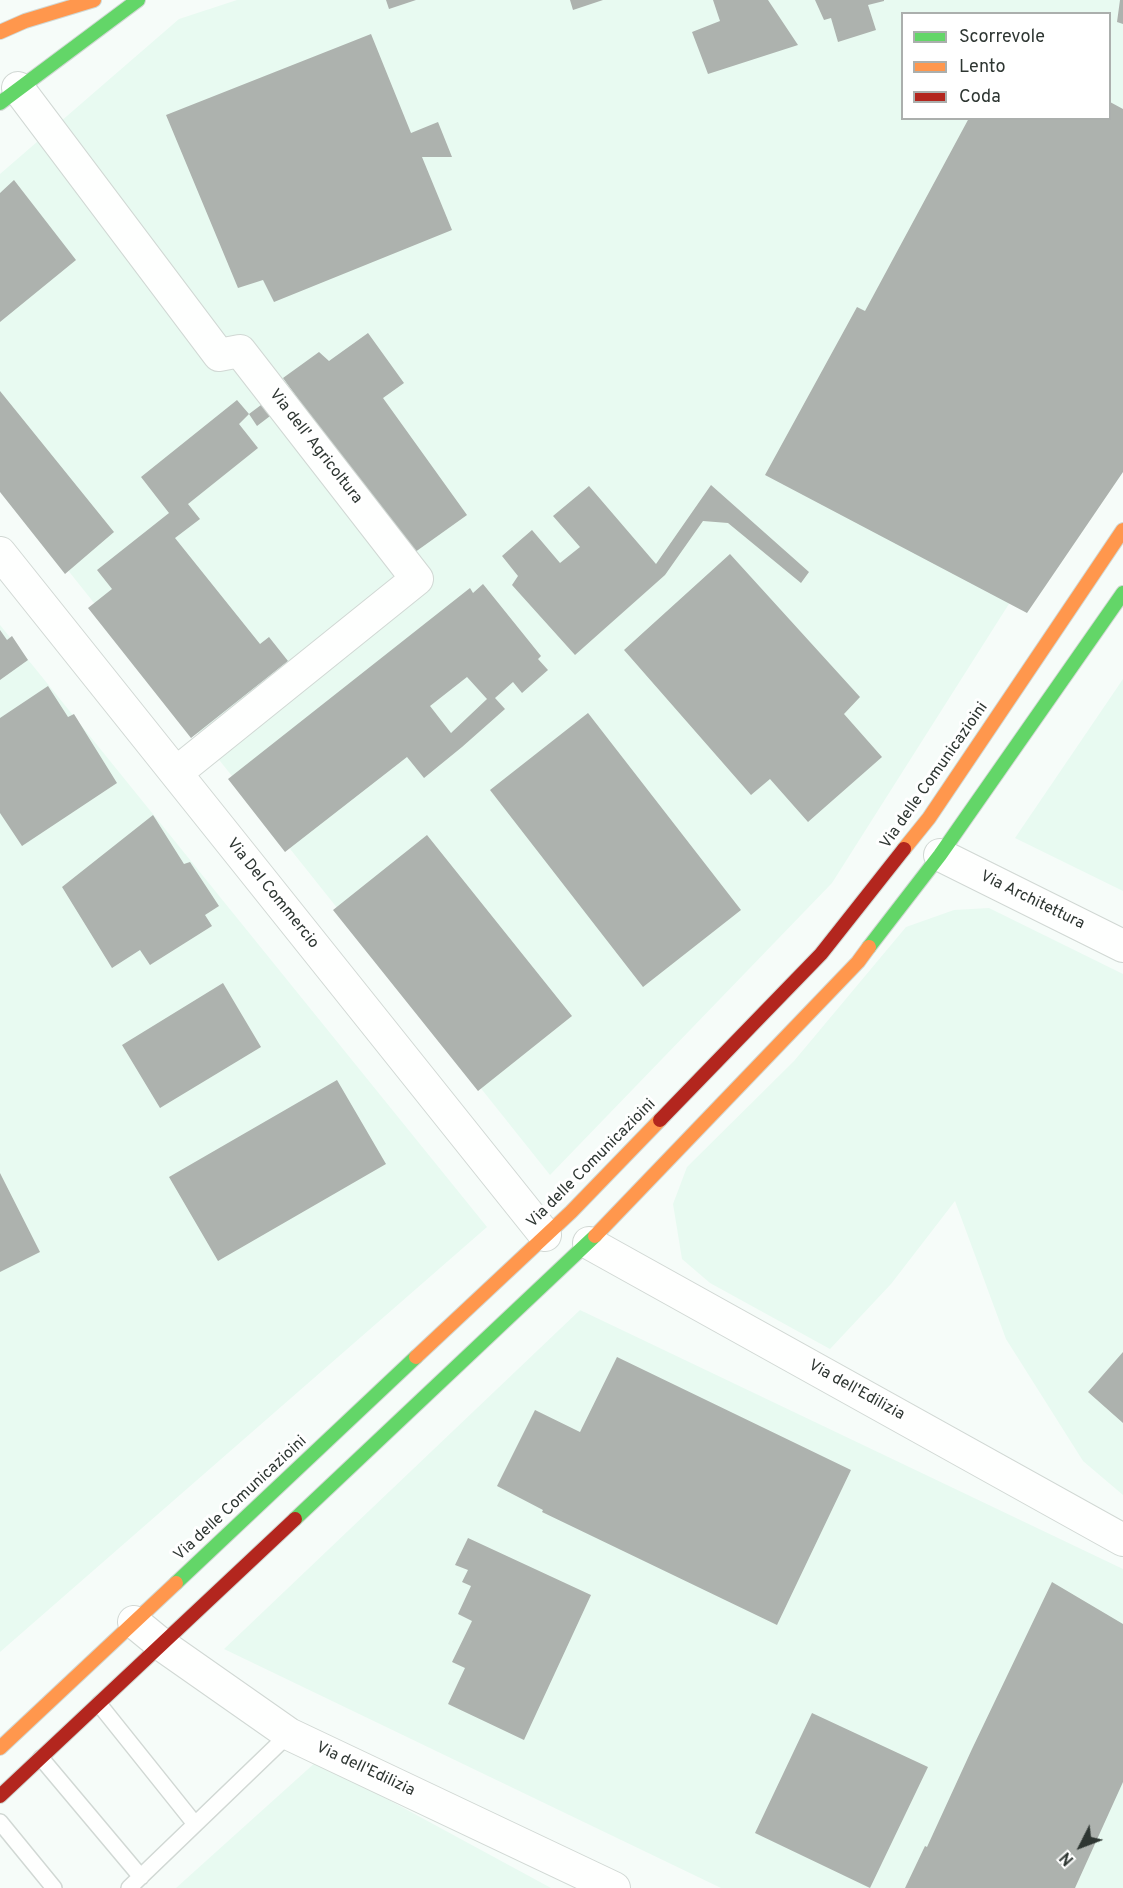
<!DOCTYPE html>
<style>
body{margin:0}
#map{position:relative;width:1123px;height:1888px;overflow:hidden;background:#f6fcf9;font-family:Overpass,sans-serif}
canvas{display:block}
.legend{position:absolute;left:901px;top:12px;width:210px;height:108px;box-sizing:border-box;background:#fff;border:2px solid #abafad;margin:0;padding:8px 10px;list-style:none;font-size:18px;color:#2e3632}
.legend li{display:flex;align-items:center;gap:12px;height:30px}
.legend b{width:30px;border:2px solid #abafad}
.north{position:absolute;left:1051px;top:1816px;width:60px;height:60px;-webkit-text-stroke:4px #fff;paint-order:stroke;rotate:228deg;font-size:16px;font-weight:700;line-height:24px;text-align:center;color:#2e3632}
.north::after{content:'';display:block;margin:auto;width:21px;height:27px;background:#2e3632;clip-path:polygon(50% 0,100% 100%,50% 72%,0 100%)}
</style>
<div id="map">
<canvas width="1123" height="1888"></canvas>
<ul class="legend">
<li><b style="height:8px;background:#63d668"></b>Scorrevole</li>
<li><b style="height:8px;background:#ff974d"></b>Lento</li>
<li><b style="height:8px;background:#b3261e"></b>Coda</li>
</ul>
<div class="north">N</div>
</div>
<script>
const context = document.querySelector('canvas').getContext('2d');
context.lineJoin = 'round';
function fillPath(path, color) { context.fillStyle = color; context.fill(path, 'evenodd'); }
const toPath = rows => new Path2D(rows.map(r => 'M' + r).join(''));
function trace(path, color, width, dash) { context.strokeStyle = color; context.lineWidth = width; context.lineCap = dash ? 'butt' : 'round'; context.setLineDash(dash || []); context.stroke(path); }
function label(font, color, halo, rows, align = 'center') {
  context.font = font + ' Overpass,sans-serif'; context.lineWidth = 6; context.setLineDash([]); context.textBaseline = 'middle'; context.strokeStyle = halo; context.fillStyle = color; for (const [text, x, y, turn = 0] of rows) {
    context.save(); context.translate(x, y); context.rotate((+turn || 0) * Math.PI / 180); context.textAlign = isNaN(turn) ? turn : align; if (halo) context.strokeText(text, 0, 0); context.fillText(text, 0, 0); context.restore();
  }
}
const built = toPath([
 [237,0,1123,0,1123,424,832,883,550,1175,0,485,0,174,179,19],
 [902,14,1110,14,1110,118,902,118],
 [0,625,487,1227,0,1652],
 [1123,679,1123,891,1015,838],
 [989,908,1123,974,1123,1495,1083,1461,1006,1339,955,1201,891,1284,830,1349,710,1283,682,1259,673,1204,687,1167,794,1061,906,927,954,910],
 [580,1310,1123,1569,1123,1888,721,1888,224,1649],
 [317,1761,551,1888,176,1888]
]);
const building = toPath([
 [386,0,416,0,389,9],
 [570,0,603,0,573,10],
 [713,0,768,0,798,45,708,74,692,32,720,21],
 [815,0,884,0,884,1,868,5,876,30,838,42,831,18,824,20],
 [1120,0,1123,0,1123,24,1117,22],
 [371,34,411,133,438,122,452,157,422,157,452,230,274,302,263,280,238,288,166,115],
 [1110,102,1123,109,1123,472,1027,613,765,475,857,307,865,311,969,118,1110,118],
 [14,180,76,260,0,322,0,193],
 [368,333,404,383,383,398,467,515,411,555,283,378,319,352,329,361],
 [0,391,114,532,65,574,0,492],
 [237,400,249,414,239,424,258,448,188,504,200,519,175,538,260,644,269,637,288,661,191,738,88,608,112,589,97,570,169,513,141,477],
 [265,402,274,413,257,426,249,414],
 [711,485,809,572,801,583,728,523,703,521,665,575,575,655,512,585,518,576,502,556,532,530,560,563,580,547,553,516,589,486,656,564],
 [730,554,860,697,844,714,882,757,808,822,770,779,751,795,624,650],
 [483,584,541,656,538,659,548,670,522,693,513,682,495,698,505,709,462,747,424,778,407,757,285,852,228,779,470,588,473,593],
 [467,677,487,699,451,733,430,706],
 [0,630,7,640,12,636,28,660,0,680],
 [48,686,68,717,74,714,117,783,22,846,0,813,0,718],
 [588,713,741,910,643,987,490,790],
 [153,815,184,864,190,862,219,906,205,915,212,926,150,965,140,950,112,968,62,887],
 [427,835,572,1016,478,1091,333,910],
 [223,983,261,1047,160,1108,122,1045],
 [337,1080,386,1164,218,1261,169,1177],
 [0,1173,40,1252,0,1272],
 [1123,1352,1123,1423,1088,1392],
 [617,1357,851,1470,777,1625,542,1512,543,1510,497,1486,535,1410,580,1432],
 [468,1538,591,1595,524,1740,448,1704,465,1668,452,1662,472,1621,458,1614,471,1586,462,1582,468,1570,455,1565],
 [1052,1582,1123,1624,1123,1782,1075,1888,905,1888,925,1846,927,1847,972,1749],
 [812,1713,928,1767,870,1888,755,1833]
]);
const lane = toPath([
 [99,1704,195,1824],
 [41,1758,141,1877],
 [0,1822,54,1888],
 [129,1888,289,1734]
]);
const street = toPath([
 [18,88,219,355,240,351,417,579,176,773],
 [0,553,545,1235],
 [940,855,1123,946],
 [589,1243,1123,1540],
 [134,1622,162,1645,289,1734,614,1888]
]);
const fast = toPath([
 [0,103,138,0],
 [869,947,940,855,1123,593],
 [295,1519,595,1236],
 [176,1583,416,1357]
]);
const slow = toPath([
 [0,32,25,21,94,0],
 [904,849,929,818,1123,530],
 [595,1236,858,962,869,947],
 [416,1357,571,1212,660,1120],
 [0,1748,176,1583]
]);
const jam = toPath([
 [660,1120,821,954,904,849],
 [0,1796,295,1519]
]);
const streetNames = [
 ["Via dell' Agricoltura",315,447,52],
 ["Via delle Comunicazioini",935,776,-55],
 ["Via Del Commercio",272,894,51],
 ["Via Architettura",1032,901,26],
 ["Via delle Comunicazioini",592,1164,-45],
 ["Via dell'Edilizia",856,1391,29],
 ["Via delle Comunicazioini",241,1499,-43],
 ["Via dell'Edilizia",365,1770,25]
];
fillPath(built, '#e8faf1');
fillPath(building, '#adb2ae');
trace(lane, '#d1d8d4', 18);
trace(street, '#d1d8d4', 34);
trace(fast, '#d1d8d4', 16);
trace(slow, '#d1d8d4', 16);
trace(jam, '#d1d8d4', 16);
trace(lane, '#fefffe', 15);
trace(street, '#fefffe', 32);
trace(fast, '#63d668', 14);
trace(slow, '#ff974d', 14);
trace(jam, '#b3261e', 14);
label('16px', '#2e3632', '#fff', streetNames);
</script>
